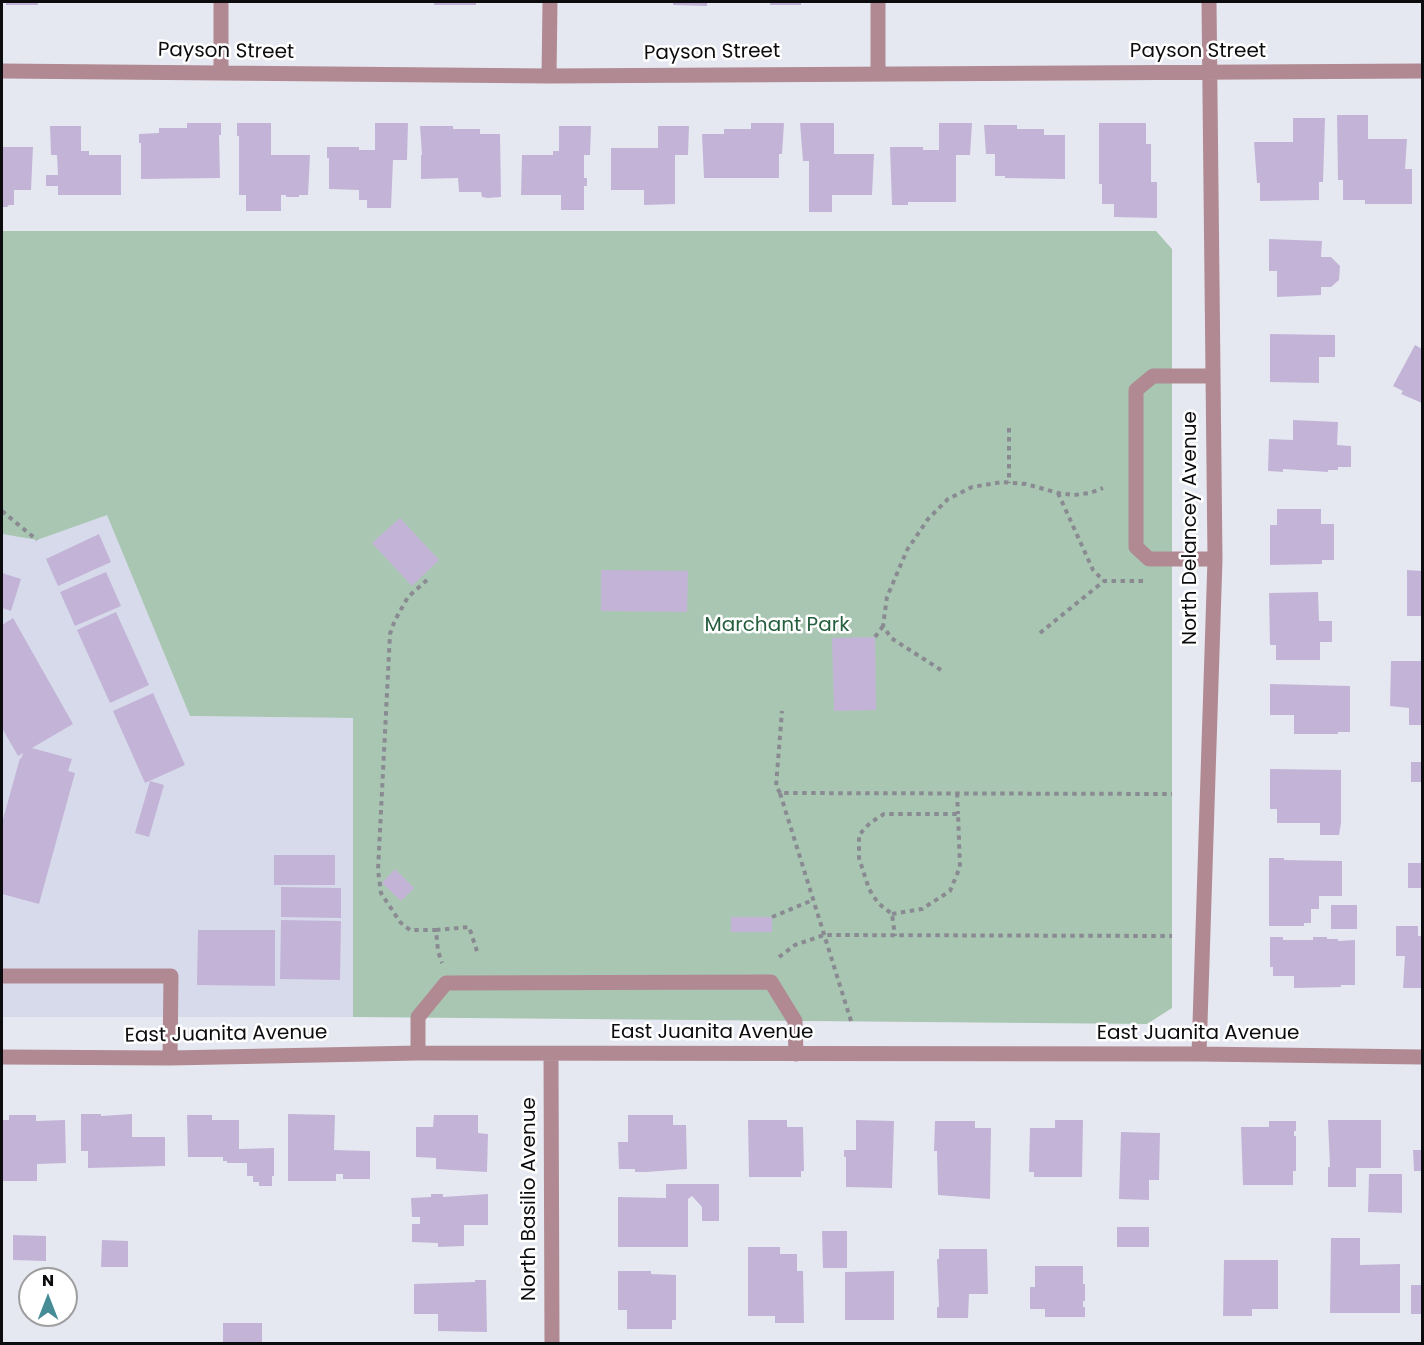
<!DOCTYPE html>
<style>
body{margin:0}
#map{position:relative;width:1424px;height:1345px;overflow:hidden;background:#e6e8f1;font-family:Poppins,sans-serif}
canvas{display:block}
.frame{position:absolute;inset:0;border:3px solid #0c0c0f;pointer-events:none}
.north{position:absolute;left:18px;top:1267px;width:60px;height:60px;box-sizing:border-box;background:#fff;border:2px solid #9e9e9f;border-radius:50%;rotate:0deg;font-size:16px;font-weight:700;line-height:24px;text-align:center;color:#0c0c0f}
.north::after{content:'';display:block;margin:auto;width:21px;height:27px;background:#468c96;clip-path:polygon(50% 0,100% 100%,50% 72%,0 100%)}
</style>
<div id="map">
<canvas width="1424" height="1345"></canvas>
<div class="frame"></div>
<div class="north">N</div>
</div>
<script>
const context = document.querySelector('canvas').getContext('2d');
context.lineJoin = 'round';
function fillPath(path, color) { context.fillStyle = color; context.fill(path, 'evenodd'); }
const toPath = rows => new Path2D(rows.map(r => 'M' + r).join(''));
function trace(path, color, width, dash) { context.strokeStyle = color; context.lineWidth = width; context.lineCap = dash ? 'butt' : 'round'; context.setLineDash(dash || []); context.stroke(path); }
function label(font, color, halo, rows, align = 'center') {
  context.font = font + ' Poppins,sans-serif'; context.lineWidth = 5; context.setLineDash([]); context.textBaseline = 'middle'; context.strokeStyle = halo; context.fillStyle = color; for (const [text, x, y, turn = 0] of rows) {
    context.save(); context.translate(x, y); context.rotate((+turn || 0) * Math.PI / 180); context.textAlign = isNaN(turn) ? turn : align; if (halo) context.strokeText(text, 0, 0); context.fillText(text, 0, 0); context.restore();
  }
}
const built = toPath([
 [107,514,190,716,353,718,353,1017,2,1017,2,534,37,540]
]);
const green = toPath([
 [2,231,1156,231,1172,249,1172,1008,1147,1024,353,1017,353,718,190,716,107,515,37,540,2,534]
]);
const building = toPath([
 [6,2,38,2,38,5,6,5],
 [434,2,476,2,476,5,434,5],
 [673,2,707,2,707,6,673,5],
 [770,2,801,2,801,5,770,5],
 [1337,115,1368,115,1368,139,1407,139,1405,169,1412,169,1412,204,1365,204,1365,200,1343,200,1343,180,1338,180],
 [1293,118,1325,118,1323,182,1319,182,1319,200,1260,201,1260,183,1257,183,1254,142,1293,142],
 [187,123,221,123,221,135,219,135,220,178,141,179,141,143,139,143,139,134,159,133,159,128,187,128],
 [237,123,271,123,271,155,310,155,308,195,299,195,299,197,286,197,286,195,281,195,281,211,246,211,246,195,239,195,239,136,237,136],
 [375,123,408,123,407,160,393,160,391,208,367,208,367,200,359,200,359,190,329,189,329,158,327,158,327,147,359,147,359,150,375,150],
 [751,123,784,123,782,154,779,154,779,178,704,178,702,134,724,134,724,129,751,129],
 [800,123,834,123,834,154,874,154,872,195,832,195,832,212,809,212,809,161,803,161],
 [939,123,972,123,970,155,956,155,956,202,908,202,908,205,892,205,890,147,923,147,923,150,939,150],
 [1099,123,1146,123,1146,144,1151,144,1151,182,1157,182,1157,218,1114,217,1114,204,1102,204,1102,184,1099,184],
 [984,125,1017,125,1017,129,1044,129,1044,135,1065,135,1065,179,1005,178,1005,176,995,176,995,154,986,154],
 [50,126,81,126,81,151,89,151,89,155,121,155,121,195,58,195,58,186,46,186,46,175,58,175,57,155,51,155],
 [420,126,453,126,453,129,480,129,480,134,500,134,501,197,488,198,482,197,481,192,459,192,458,178,421,179,421,155,422,155],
 [559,126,591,126,590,155,584,155,584,178,587,178,587,186,584,186,584,210,561,210,561,195,521,195,522,155,553,155,553,151,559,151],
 [658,126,689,126,688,155,675,155,675,204,644,205,644,190,611,190,611,148,658,148],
 [2,147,33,147,31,190,14,190,14,205,9,205,7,207,2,207],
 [1269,239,1322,241,1321,257,1331,257,1340,266,1339,280,1331,287,1321,287,1321,295,1277,297,1277,271,1269,271],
 [1270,334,1335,335,1335,357,1319,357,1319,383,1270,382],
 [1415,345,1422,349,1422,403,1401,394,1403,391,1393,386],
 [1293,420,1338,422,1337,445,1351,446,1351,467,1338,467,1338,470,1328,470,1328,472,1283,469,1283,472,1268,471,1269,439,1293,440],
 [1277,509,1321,509,1321,524,1334,524,1334,560,1322,560,1322,564,1270,565,1270,525,1277,525],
 [400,518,439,560,412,586,372,543],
 [99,534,111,562,58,586,46,559],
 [601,570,688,571,687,612,601,611],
 [1407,570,1422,571,1422,616,1407,616],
 [106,572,121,606,75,626,60,592],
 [2,573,21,579,11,611,2,608],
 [1318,592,1319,621,1332,621,1332,642,1320,642,1320,660,1276,660,1276,645,1270,645,1269,593],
 [116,612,149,685,110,703,77,630],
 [13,618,73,724,32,748,72,759,68,771,75,773,39,904,2,894,2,823,20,758,21,759,23,753,18,756,2,728,2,625],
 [875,637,876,710,834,711,832,638],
 [1391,661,1422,661,1422,725,1409,725,1409,708,1390,706],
 [1270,684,1350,686,1350,732,1338,732,1338,734,1294,734,1294,715,1270,715],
 [153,693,185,765,145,783,113,711],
 [1411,762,1422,762,1422,782,1411,782],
 [1270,769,1341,770,1341,823,1339,835,1320,835,1320,823,1277,823,1277,809,1270,809],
 [150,781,164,785,149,837,135,833],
 [274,855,335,855,335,885,274,885],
 [1269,858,1284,858,1284,860,1342,861,1342,896,1319,896,1319,909,1311,909,1311,923,1304,923,1304,926,1269,926],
 [1408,863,1422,863,1422,888,1408,888],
 [395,869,414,888,401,901,382,883],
 [281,887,341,888,341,918,281,917],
 [1331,905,1357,905,1357,929,1331,929],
 [731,917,772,917,772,932,731,932],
 [281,920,341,921,340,980,280,979],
 [1396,926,1418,926,1418,936,1422,936,1422,988,1403,988,1405,956,1396,956],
 [198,930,275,930,275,986,197,985],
 [1270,937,1283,937,1283,940,1313,940,1313,937,1327,937,1327,939,1338,939,1338,941,1355,940,1355,985,1341,985,1341,987,1294,988,1294,976,1273,976,1273,967,1270,967],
 [81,1114,101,1114,101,1116,132,1114,132,1137,165,1137,165,1166,88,1168,88,1151,81,1151],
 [288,1114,335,1115,334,1150,370,1151,370,1179,343,1179,343,1174,336,1174,336,1181,288,1181],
 [9,1115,36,1115,36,1121,65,1120,66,1163,37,1164,37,1181,2,1181,2,1120,9,1120],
 [187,1115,212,1115,212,1120,239,1120,239,1149,274,1148,274,1176,272,1176,272,1186,259,1186,259,1182,253,1182,253,1176,247,1176,247,1163,227,1163,227,1161,223,1161,223,1157,188,1157],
 [434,1115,478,1115,478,1133,488,1134,487,1172,436,1169,436,1158,416,1157,416,1127,433,1127],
 [628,1115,673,1115,673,1125,686,1125,687,1169,646,1172,635,1172,635,1169,619,1169,618,1142,628,1142],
 [748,1120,787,1120,787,1127,803,1127,804,1171,801,1171,801,1177,749,1177],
 [856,1120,894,1121,892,1188,846,1187,846,1157,844,1157,844,1150,856,1150],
 [1055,1120,1083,1120,1082,1177,1034,1177,1034,1172,1029,1172,1030,1128,1055,1128],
 [1328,1120,1381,1120,1381,1168,1356,1168,1356,1187,1328,1187,1328,1167,1330,1167],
 [935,1121,975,1121,975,1128,991,1128,990,1199,938,1195,937,1151,934,1151],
 [1269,1121,1296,1121,1296,1131,1294,1131,1294,1136,1296,1136,1296,1171,1293,1171,1293,1185,1243,1185,1241,1127,1269,1127],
 [1121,1132,1160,1133,1159,1180,1149,1180,1149,1200,1119,1199],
 [1413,1150,1422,1150,1422,1171,1414,1171],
 [1369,1174,1402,1174,1402,1213,1368,1212],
 [666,1184,719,1184,719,1221,702,1221,702,1207,692,1196,688,1199,688,1247,618,1247,618,1197,666,1198],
 [431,1194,443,1194,443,1197,488,1194,488,1225,464,1225,464,1246,438,1247,438,1243,412,1242,412,1224,420,1224,420,1217,412,1217,411,1198,431,1197],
 [1117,1227,1149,1227,1149,1247,1117,1247],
 [822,1231,847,1231,847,1268,823,1268],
 [13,1235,46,1236,46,1261,13,1260],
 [1331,1238,1360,1238,1360,1265,1400,1264,1400,1313,1330,1313],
 [102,1240,128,1241,128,1267,101,1267],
 [748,1247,780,1247,780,1254,797,1254,797,1271,803,1271,804,1323,775,1323,775,1316,748,1316],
 [939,1249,987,1249,988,1294,969,1294,968,1318,937,1318,937,1307,939,1307,937,1259,939,1259],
 [1224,1260,1278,1260,1278,1309,1252,1309,1252,1316,1223,1316],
 [1035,1266,1083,1266,1083,1284,1085,1284,1085,1301,1083,1301,1083,1307,1085,1307,1085,1317,1045,1317,1045,1309,1030,1309,1030,1287,1035,1287],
 [618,1271,651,1271,651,1274,676,1275,676,1320,672,1320,672,1329,627,1329,627,1310,618,1310],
 [894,1271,894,1320,845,1320,845,1272],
 [475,1280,486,1280,487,1332,438,1331,438,1314,414,1314,414,1284,475,1282],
 [1411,1285,1422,1285,1422,1314,1411,1314],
 [223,1323,262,1323,262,1344,223,1344]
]);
const path = toPath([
 [1009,428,1009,483],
 [1058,493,1093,570,1104,581],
 [2,511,37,540],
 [427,580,408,597,395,620,390,634,378,870,381,893,400,922,410,930,436,930,438,951,442,963],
 [1040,633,1104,581,1144,581],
 [875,637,883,626],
 [941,670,891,638,883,626,887,597,907,550,928,519,948,499,972,487,1002,482,1026,484,1058,493,1074,495,1090,493,1103,488],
 [780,793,776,786,782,711],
 [957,793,958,814],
 [892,914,922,909,950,891,960,867,958,814,884,814,870,823,859,835,859,858,869,889,878,903,892,914,895,936],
 [772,917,813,900],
 [436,930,469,927,477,951],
 [779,957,795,945,824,935,1172,936],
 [851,1021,780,793,1172,794]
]);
const minor = toPath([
 [221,2,221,73],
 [2,71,549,76,1422,71],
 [878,73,878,2],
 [549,76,550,2],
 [1213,376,1153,376,1136,390,1136,547,1149,559,1215,559],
 [2,976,171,976,170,1058],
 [418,1053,418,1017,446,983,771,982,795,1021,796,1054],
 [551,1054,552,1344],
 [1199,1054,1215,559,1209,2],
 [2,1057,170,1058,418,1053,1199,1054,1422,1057]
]);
const streetNames = [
 ["Payson Street",226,52,1],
 ["Payson Street",1198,52],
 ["Payson Street",712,53,-1],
 ["North Delancey Avenue",1191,528,-90],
 ["East Juanita Avenue",712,1033],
 ["East Juanita Avenue",1198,1034],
 ["East Juanita Avenue",226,1035,-1],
 ["North Basilio Avenue",530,1199,-90]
];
const parkNames = [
 ["Marchant Park",777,626]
];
fillPath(built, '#d7daeb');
fillPath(green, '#a9c6b2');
fillPath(building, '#c3b4d7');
trace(path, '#8a8b92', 4, [4.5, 4.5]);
trace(minor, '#b08993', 15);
label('20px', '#0c0c0f', '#fff', streetNames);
label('20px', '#245e3d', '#fff', parkNames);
</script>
